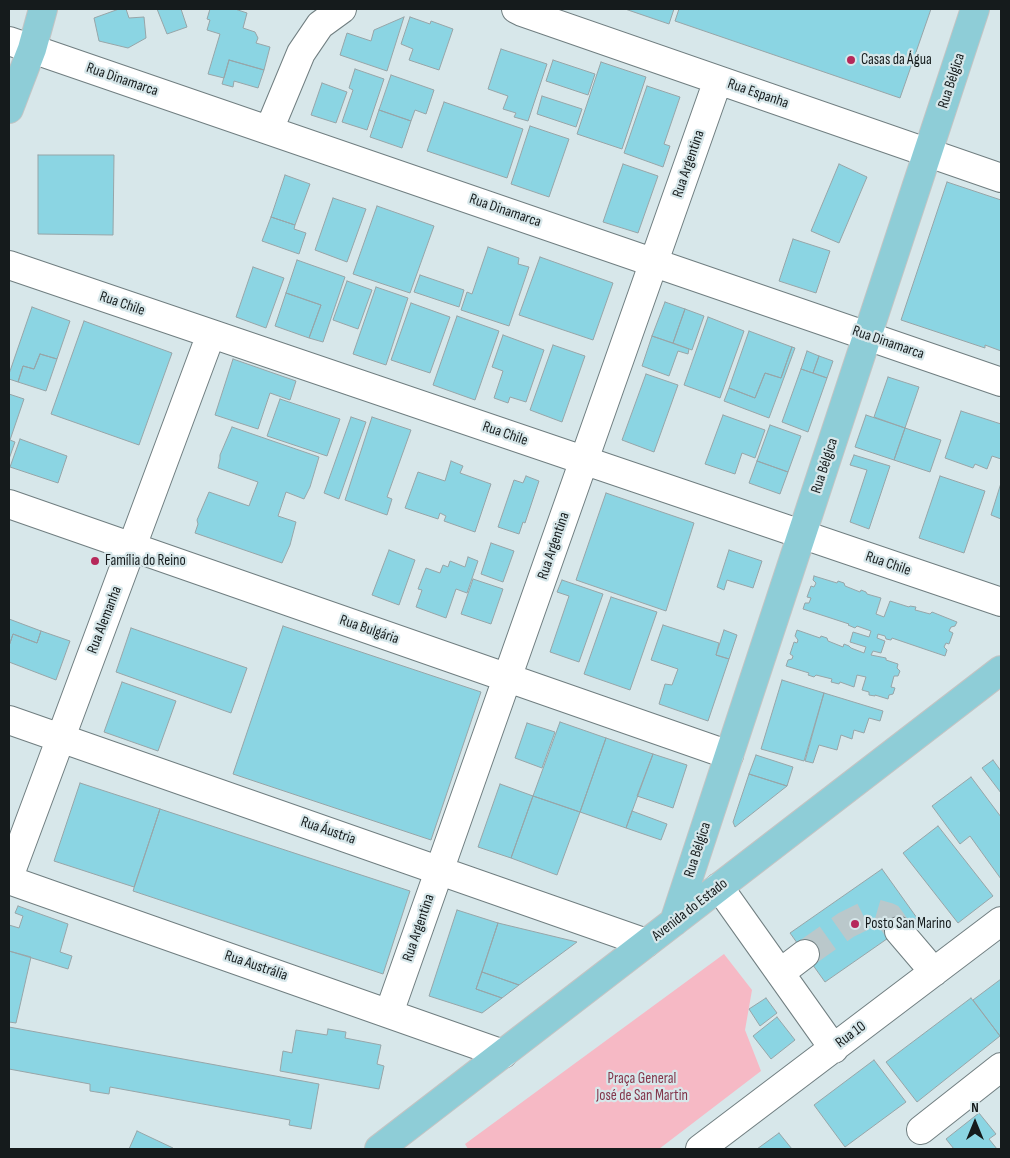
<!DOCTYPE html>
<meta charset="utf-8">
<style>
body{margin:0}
#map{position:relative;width:1010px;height:1158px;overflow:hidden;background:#d7e7ea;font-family:"Sofia Sans Condensed",sans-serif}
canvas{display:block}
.frame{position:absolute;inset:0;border:10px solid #151b1c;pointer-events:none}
.north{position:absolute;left:950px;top:1098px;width:50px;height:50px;-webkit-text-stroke:4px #d7e7ea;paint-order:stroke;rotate:0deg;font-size:14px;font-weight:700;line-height:20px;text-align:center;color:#151b1c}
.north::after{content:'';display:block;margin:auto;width:18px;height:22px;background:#151b1c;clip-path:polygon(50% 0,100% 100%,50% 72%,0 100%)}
</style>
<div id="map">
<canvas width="1010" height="1158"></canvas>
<div class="frame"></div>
<div class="north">N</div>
</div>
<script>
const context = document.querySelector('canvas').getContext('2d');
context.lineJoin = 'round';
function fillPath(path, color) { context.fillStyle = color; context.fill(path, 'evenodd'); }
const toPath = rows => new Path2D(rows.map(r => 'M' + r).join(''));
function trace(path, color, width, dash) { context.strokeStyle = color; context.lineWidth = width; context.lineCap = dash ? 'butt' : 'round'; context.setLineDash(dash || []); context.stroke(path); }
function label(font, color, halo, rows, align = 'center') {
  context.font = font + ' "Sofia Sans Condensed",sans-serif'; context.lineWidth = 4.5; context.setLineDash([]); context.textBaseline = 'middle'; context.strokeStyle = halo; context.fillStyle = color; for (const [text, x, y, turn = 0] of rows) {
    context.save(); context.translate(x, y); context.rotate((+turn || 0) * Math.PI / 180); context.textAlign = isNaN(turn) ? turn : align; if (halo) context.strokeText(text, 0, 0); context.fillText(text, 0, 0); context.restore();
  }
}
const green = toPath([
 [724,954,752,990,745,1030,761,1071,659,1149,468,1149,465,1144]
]);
const building = toPath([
 [119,9,126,9,129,18,144,17,146,38,128,48,99,41,94,18,119,9],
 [157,9,181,9,187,27,167,34,157,9],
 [210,9,235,9,247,13,243,28,255,32,258,38,256,43,270,47,264,70,229,60,224,78,208,74,220,34,207,30,210,20,207,19,210,9],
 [625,9,674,9,669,24,625,9],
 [679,9,931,9,900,98,675,21,679,9],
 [404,17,387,71,340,55,347,33,371,41,374,30,404,17],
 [410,17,430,24,431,21,453,29,439,70,409,60,413,49,401,44,410,17],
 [501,49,547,64,528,121,514,117,516,113,503,109,508,96,488,89,501,49],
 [229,60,264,70,258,88,234,81,233,87,222,84,229,60],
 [553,60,595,74,588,95,546,81,553,60],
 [601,62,646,77,622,149,577,134,601,62],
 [355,69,384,79,367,130,342,122,353,90,349,88,355,69],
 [391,75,434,90,426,114,415,110,411,121,379,110,391,75],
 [322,83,347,92,336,123,311,115,322,83],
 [647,86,680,97,664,144,670,146,663,167,624,153,647,86],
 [542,96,582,109,576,127,537,114,542,96],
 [444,102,523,129,507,178,427,151,444,102],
 [379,110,411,121,402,148,370,137,379,110],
 [530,126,569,139,549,197,511,184,530,126],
 [38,155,114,155,113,235,38,234,38,155],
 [623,164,658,176,638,233,603,222,623,164],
 [839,164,867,177,839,243,811,231,839,164],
 [285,175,310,184,295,225,271,217,285,175],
 [947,182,1001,200,1001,351,985,345,985,348,901,320,947,182],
 [333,198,366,209,347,262,315,250,333,198],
 [377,206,434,226,410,293,353,274,377,206],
 [271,217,295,225,294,229,306,233,299,254,262,241,271,217],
 [793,239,830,251,816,293,779,281,793,239],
 [488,247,519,258,518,264,529,267,509,326,461,310,467,292,472,294,488,247],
 [540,257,613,283,593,340,519,315,540,257],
 [297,260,345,277,323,342,309,338,321,305,286,293,297,260],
 [253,267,284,278,266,328,236,317,253,267],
 [420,275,464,290,459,307,414,292,420,275],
 [347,281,372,290,358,329,333,320,347,281],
 [376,287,408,298,386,365,353,354,376,287],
 [286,293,321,305,309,338,275,326,286,293],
 [665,302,685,309,673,343,652,336,665,302],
 [411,303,450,317,430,373,391,360,411,303],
 [32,307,70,321,57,359,40,354,34,369,23,366,18,382,9,379,9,374,32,307],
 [685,309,704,316,692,350,673,343,685,309],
 [457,316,499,331,475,400,433,385,457,316],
 [708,317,744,331,720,398,684,385,708,317],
 [84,321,172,353,139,445,51,414,84,321],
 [749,331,792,347,781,378,765,373,755,398,729,388,749,331],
 [503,335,544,350,526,402,510,397,508,403,494,398,503,371,492,367,503,335],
 [652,336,689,349,688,354,678,351,669,376,642,366,652,336],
 [553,345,585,356,562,422,530,410,553,345],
 [792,347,795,348,769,418,724,401,729,388,755,398,765,373,781,378,792,347],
 [807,351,819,356,813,373,801,369,807,351],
 [40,354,57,359,46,391,18,382,23,366,34,369,40,354],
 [819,356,833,361,827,378,813,373,819,356],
 [233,359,296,381,290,400,270,393,258,429,215,415,233,359],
 [801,369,827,378,808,432,782,422,801,369],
 [646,374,678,385,654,452,622,440,646,374],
 [888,377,919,387,905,428,874,417,888,377],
 [9,394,24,399,10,440,15,442,9,459,9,394],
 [280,399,340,419,327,456,267,436,280,399],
 [961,411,1001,424,1001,459,992,456,987,469,975,464,973,468,945,458,961,411],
 [723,415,765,430,755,458,742,453,735,474,705,464,723,415],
 [866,415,905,428,894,460,855,447,866,415],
 [351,417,366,422,339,499,324,493,351,417],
 [372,417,411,430,387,497,392,499,387,515,345,500,372,417],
 [770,425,801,436,788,472,757,461,770,425],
 [232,427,319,457,310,487,304,499,286,492,278,516,296,522,290,545,282,563,195,533,198,524,197,520,209,492,249,506,258,482,218,468,220,459,220,455,232,427],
 [905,428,941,440,930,472,894,460,905,428],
 [20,439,67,456,58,483,10,467,20,439],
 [854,455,890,466,869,529,850,522,867,470,850,465,854,455],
 [451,461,463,466,460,473,491,484,475,532,444,521,446,516,440,513,438,519,405,508,418,472,445,481,451,461],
 [757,461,788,472,780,494,749,483,757,461],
 [526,476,539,481,525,523,523,522,519,534,498,527,514,480,523,483,526,476],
 [940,476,985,491,964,553,919,538,940,476],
 [1001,483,1001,519,991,515,1001,483],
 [606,493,694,523,666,611,576,580,606,493],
 [491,543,514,551,503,582,481,574,491,543],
 [389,550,415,560,399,605,372,595,389,550],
 [729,550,762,561,753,588,727,580,724,590,717,587,729,550],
 [468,557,478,561,467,593,456,589,446,618,416,607,422,590,418,589,426,568,440,573,443,565,448,567,450,561,465,567,468,557],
 [814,576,837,583,838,581,844,583,845,586,860,592,861,590,866,592,867,594,881,598,876,614,884,617,890,601,909,607,910,606,916,607,915,610,919,611,930,614,932,612,957,622,955,626,951,627,949,631,953,633,949,644,946,643,944,647,947,650,945,656,892,638,891,640,886,639,885,636,878,634,877,638,885,641,881,653,873,651,871,655,886,658,886,660,898,664,897,668,900,671,898,676,894,676,891,687,895,688,893,694,889,695,888,699,875,695,875,696,869,695,869,692,862,690,866,677,857,675,854,687,840,682,839,684,831,682,832,679,816,675,814,677,808,675,809,673,786,666,788,660,792,659,793,656,790,654,794,642,797,643,798,640,795,636,797,630,820,638,821,636,827,638,828,641,843,647,844,644,849,646,851,648,864,653,866,647,850,642,853,632,869,637,871,631,857,626,855,628,848,625,849,624,803,609,805,603,809,603,811,598,807,597,811,586,814,587,816,583,813,580,814,576],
 [473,579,503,589,491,624,461,614,473,579],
 [562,580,603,594,579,662,550,652,569,596,557,592,562,580],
 [611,597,657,612,630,690,584,674,611,597],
 [9,619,41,631,37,643,13,634,9,646,9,619],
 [663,625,719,643,716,655,729,659,708,721,659,704,665,684,672,685,678,669,651,660,663,625],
 [283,626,481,692,431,840,233,774,283,626],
 [131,628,247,668,231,713,116,672,131,628],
 [724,630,737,635,729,659,716,655,724,630],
 [41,631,70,641,56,680,9,662,9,646,13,634,37,643,41,631],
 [782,680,824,693,804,761,761,749,782,680],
 [122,682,176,701,158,751,104,732,122,682],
 [824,693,883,711,880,721,869,718,864,733,854,730,852,739,841,735,837,750,819,745,813,763,805,761,824,693],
 [560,722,606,738,580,812,533,796,560,722],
 [527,723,555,732,542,768,515,758,527,723],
 [606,738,653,754,626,828,580,812,606,738],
 [653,754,687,765,673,808,637,796,653,754],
 [756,755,793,767,787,786,749,774,756,755],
 [993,760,1001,771,1001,793,982,768,993,760],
 [749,774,787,786,735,827,733,822,749,774],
 [971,777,1001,817,1001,879,970,836,960,844,932,806,971,777],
 [80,783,160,809,134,887,54,861,80,783],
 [500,784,533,796,511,858,478,847,500,784],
 [533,796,580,812,557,875,511,858,533,796],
 [160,809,410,891,383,974,133,891,160,809],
 [632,811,667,824,661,840,626,828,632,811],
 [938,826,993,896,958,923,903,853,938,826],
 [882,869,917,918,825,982,790,933,882,869],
 [18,906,68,924,60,952,72,956,68,969,9,951,9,925,19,928,23,916,15,913,18,906],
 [457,910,498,923,476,989,502,998,482,1013,429,996,457,910],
 [498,923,577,942,519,985,482,972,498,923],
 [9,951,31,957,16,1023,9,1022,9,951],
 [482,972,519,985,502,998,476,989,482,972],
 [1001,979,1001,1035,1000,1036,973,1000,1001,979],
 [766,998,777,1013,760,1026,749,1009,766,998],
 [971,998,1000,1036,917,1102,886,1062,971,998],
 [777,1017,795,1040,771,1059,753,1036,777,1017],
 [9,1027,319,1084,311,1129,289,1125,290,1120,110,1087,109,1094,90,1091,90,1084,9,1069,9,1027],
 [328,1029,346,1032,345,1038,381,1045,377,1064,384,1066,379,1089,280,1071,283,1051,292,1053,296,1030,327,1035,328,1029],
 [874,1060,906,1102,845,1147,814,1105,874,1060],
 [979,1113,996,1134,989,1139,997,1149,954,1149,946,1139,979,1113],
 [137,1131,173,1148,172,1149,129,1149,137,1131],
 [779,1133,792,1149,757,1149,779,1133]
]);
const minorTunnel = toPath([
 [805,954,846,925,872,912,889,917,899,931]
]);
const minor = toPath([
 [516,9,522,12,1001,178],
 [9,41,1001,382],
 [269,130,301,53,320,25,342,9],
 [9,265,1001,602],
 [9,504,729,755],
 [9,720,646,943],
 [9,877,211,334],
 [9,880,503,1054],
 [719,887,834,1049],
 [899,931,934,972],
 [780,973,805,954],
 [389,1013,718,80],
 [921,1130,1001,1067],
 [700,1149,1001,921]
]);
const major = toPath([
 [9,109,32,49,43,9],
 [674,922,975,9],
 [379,1149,1001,670]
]);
const markers = [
 [851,60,5,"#b6285a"],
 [95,561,5,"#b6285a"],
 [855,924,5,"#b6285a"]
];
const poiNames = [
 ["Casas da Água",861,60],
 ["Família do Reino",105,561],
 ["Posto San Marino",865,924]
];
const streetNames = [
 ["Rua Dinamarca",122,80,19],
 ["Rua Bélgica",952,81,-72],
 ["Rua Espanha",758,94,19],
 ["Rua Argentina",689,164,-71],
 ["Rua Dinamarca",505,211,19],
 ["Rua Chile",122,304,19],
 ["Rua Dinamarca",888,343,19],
 ["Rua Chile",505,434,19],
 ["Rua Bélgica",825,466,-72],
 ["Rua Argentina",554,546,-71],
 ["Rua Chile",888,564,19],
 ["Rua Alemanha",105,620,-69],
 ["Rua Bulgária",369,630,19],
 ["Rua Áustria",328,831,19],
 ["Rua Bélgica",698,850,-72],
 ["Avenida do Estado",690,910,-38],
 ["Rua Argentina",419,928,-71],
 ["Rua Austrália",256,966,19],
 ["Rua 10",851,1035,-37]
];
const parkNames = [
 ["Praça General",642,1079],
 ["José de San Martin",642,1096]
];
fillPath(green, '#f6b9c5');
fillPath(building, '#8bd5e3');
trace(building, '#97a5a8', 1);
trace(minorTunnel, '#bac8cb', 28, [28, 14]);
trace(minor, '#707e80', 30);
trace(major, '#c2c4c4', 30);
trace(minor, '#fff', 28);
trace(major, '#8ecdd7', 28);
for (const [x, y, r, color] of markers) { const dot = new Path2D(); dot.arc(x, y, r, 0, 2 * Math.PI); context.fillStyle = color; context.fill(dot); trace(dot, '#d7e7ea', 2); }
label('15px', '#151b1c', '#d7e7ea', poiNames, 'left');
label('15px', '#151b1c', '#d7e7ea', streetNames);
label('15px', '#82364b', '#d7e7ea', parkNames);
</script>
